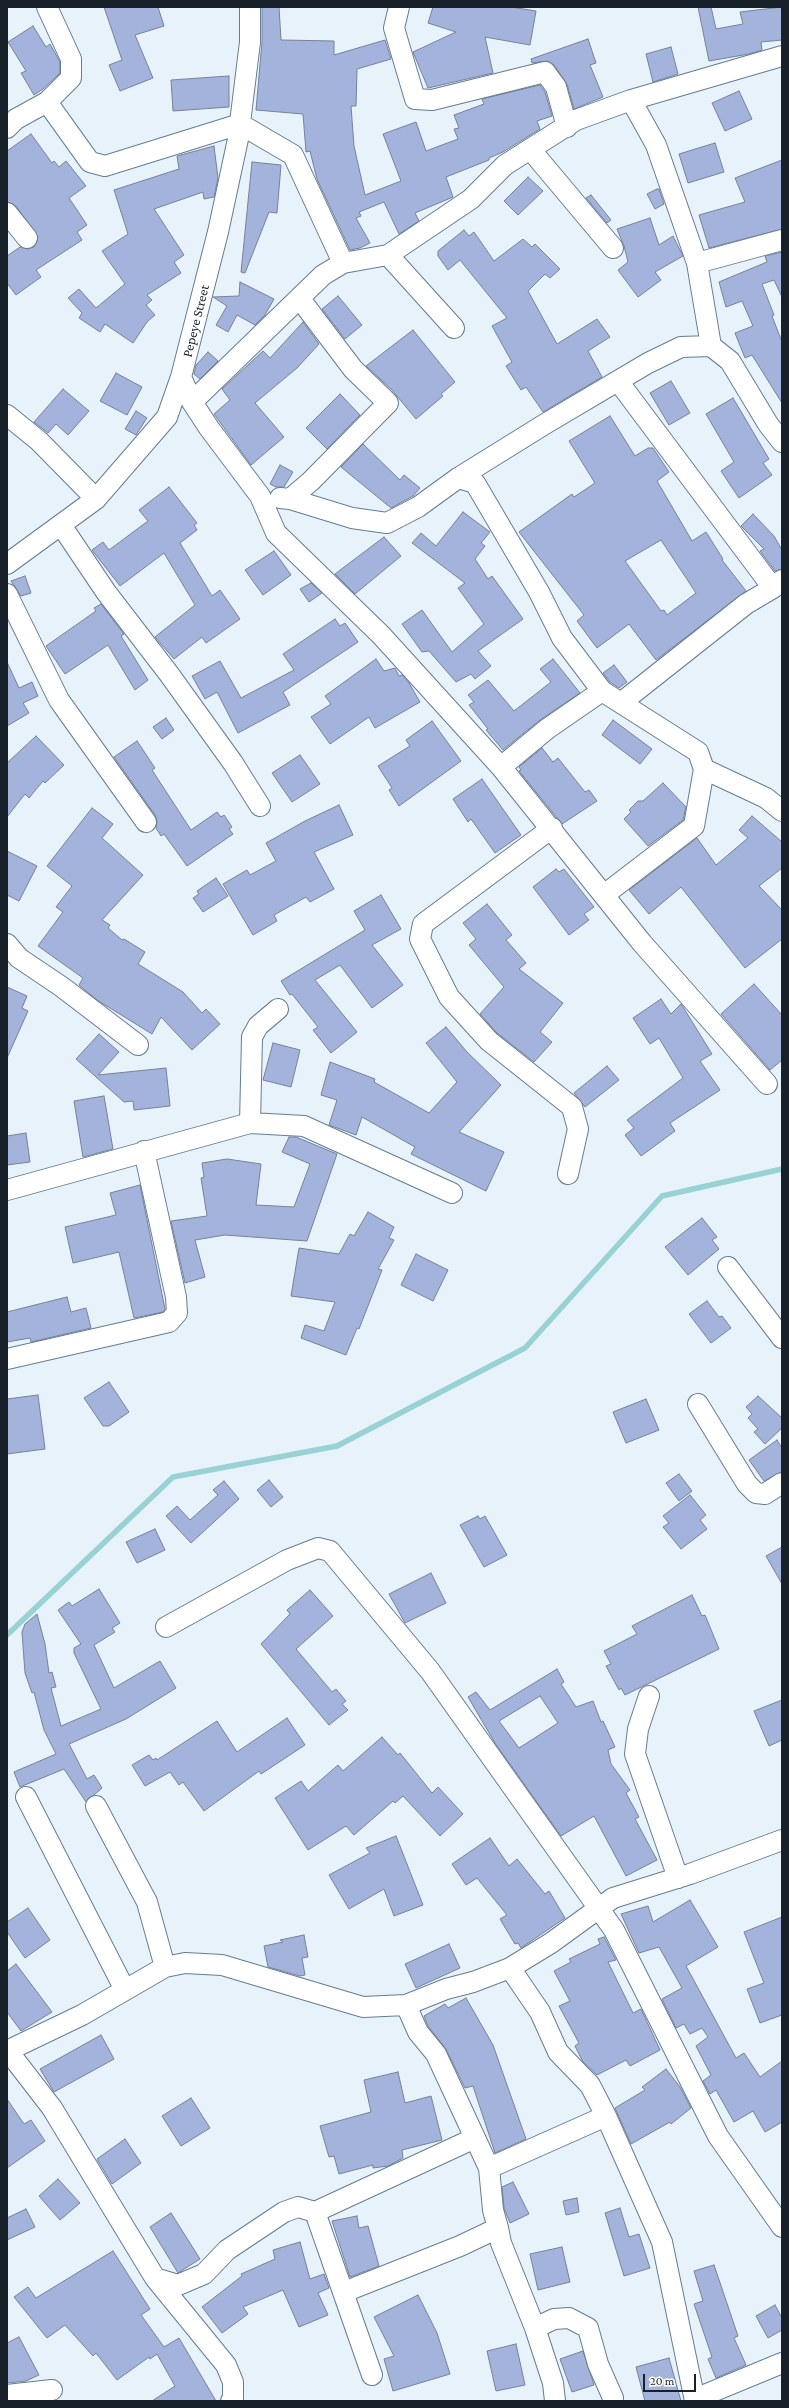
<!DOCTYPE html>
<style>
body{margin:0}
#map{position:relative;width:789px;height:2408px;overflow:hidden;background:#e7f2fb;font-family:"Crimson Pro",serif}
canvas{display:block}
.frame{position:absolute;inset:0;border:8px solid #18212a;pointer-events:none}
.scale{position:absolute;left:643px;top:2374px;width:53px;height:18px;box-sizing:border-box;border:2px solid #18212a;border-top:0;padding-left:5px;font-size:12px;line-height:14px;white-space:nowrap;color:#18212a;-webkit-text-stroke:3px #fff;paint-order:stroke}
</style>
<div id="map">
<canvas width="789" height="2408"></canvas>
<div class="frame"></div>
<div class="scale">20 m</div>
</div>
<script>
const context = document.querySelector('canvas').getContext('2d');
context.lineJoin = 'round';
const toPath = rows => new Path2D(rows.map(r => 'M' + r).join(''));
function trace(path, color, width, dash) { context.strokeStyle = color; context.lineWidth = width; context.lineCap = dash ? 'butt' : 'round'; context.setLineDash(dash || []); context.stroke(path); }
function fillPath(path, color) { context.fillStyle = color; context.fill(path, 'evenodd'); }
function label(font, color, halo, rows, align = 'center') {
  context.font = font + ' "Crimson Pro",serif'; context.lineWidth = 3; context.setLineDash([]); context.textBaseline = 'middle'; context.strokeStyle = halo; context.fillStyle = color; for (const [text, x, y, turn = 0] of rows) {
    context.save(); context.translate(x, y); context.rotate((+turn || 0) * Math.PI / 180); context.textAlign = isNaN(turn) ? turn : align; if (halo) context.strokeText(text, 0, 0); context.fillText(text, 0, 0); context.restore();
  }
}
const stream = toPath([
 [7,1635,173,1477,337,1446,525,1348,662,1196,782,1169]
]);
const building = toPath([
 [104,7,158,7,164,26,135,35,153,78,120,91,109,65,122,60,104,7],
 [262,7,279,7,281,40,334,41,334,55,385,40,391,59,357,69,356,106,351,106,354,146,365,195,401,181,383,134,416,122,426,151,458,139,454,129,459,128,454,115,484,104,482,99,540,85,545,92,552,116,537,121,540,129,503,152,489,158,489,160,446,177,453,197,415,213,419,221,399,234,384,202,359,212,361,216,356,218,370,243,360,248,350,250,317,179,310,151,306,152,303,114,256,110,262,42,262,7],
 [433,7,511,7,536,11,530,45,485,37,493,73,428,88,413,52,456,32,428,23,433,7],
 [698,7,711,7,716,29,743,24,740,12,782,7,782,40,761,42,762,50,749,54,709,61,698,7],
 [33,26,46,47,50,44,60,62,60,73,43,89,34,95,21,73,26,71,8,42,33,26],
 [588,39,596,63,590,65,603,97,574,109,567,84,554,65,548,61,532,63,531,59,588,39],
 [671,47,678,74,653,82,646,54,671,47],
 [229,76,229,107,173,111,171,80,229,76],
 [739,91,752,119,725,131,712,103,739,91],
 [31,134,52,163,54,161,59,167,66,161,86,186,69,198,87,225,77,232,82,240,36,270,41,277,16,295,7,283,7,256,20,247,28,249,34,247,38,237,16,206,7,202,7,151,31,134],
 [715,143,724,172,688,183,679,154,715,143],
 [214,146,218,178,214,197,204,199,203,192,154,209,184,255,174,262,181,273,147,295,152,300,146,305,155,315,147,322,133,343,105,324,100,332,79,318,82,313,68,298,79,289,96,308,125,284,102,251,128,234,114,190,179,169,177,156,214,146],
 [782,160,782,229,709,248,699,215,745,202,735,178,782,160],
 [252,162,281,165,277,213,269,212,245,273,241,272,252,162],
 [528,177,543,191,518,215,504,201,528,177],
 [657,189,659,189,664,204,655,209,647,194,657,189],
 [591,195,611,220,607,223,586,198,591,195],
 [650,218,659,245,673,236,683,256,655,272,661,280,638,297,618,270,628,262,624,246,617,229,650,218],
 [464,230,469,236,474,232,494,261,523,239,532,247,535,244,560,269,550,278,545,274,528,291,557,344,597,319,610,337,588,351,602,377,543,412,526,387,521,390,506,366,512,362,492,326,507,318,460,260,448,270,438,256,438,251,464,230],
 [782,252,782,297,774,280,762,284,774,315,772,316,782,342,782,403,752,355,745,358,735,333,753,326,742,301,726,307,719,282,767,262,765,256,782,252],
 [240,282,274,299,265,315,255,325,237,315,228,332,216,325,227,306,213,297,239,296,240,282],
 [338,296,362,325,345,339,322,309,338,296],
 [303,322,319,344,297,368,255,403,284,437,251,465,214,414,230,400,222,389,263,351,270,358,303,322],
 [413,330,455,382,441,394,443,396,416,419,392,390,366,366,413,330],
 [208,352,218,361,200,379,194,374,196,365,208,352],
 [116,373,142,387,127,415,100,401,116,373],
 [671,381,690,413,669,425,650,393,671,381],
 [63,389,89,411,68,435,56,424,48,433,34,422,63,389],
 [340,394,360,415,327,449,306,428,340,394],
 [733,398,769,459,763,463,772,475,739,498,721,471,734,462,706,414,733,398],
 [136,411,147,418,136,435,125,429,136,411],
 [610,416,635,456,648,448,653,448,669,472,657,481,692,541,706,532,723,559,722,560,746,591,656,660,629,624,597,648,577,621,584,615,519,532,572,494,574,497,595,483,569,441,610,416],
 [661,540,696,593,667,615,664,610,661,611,625,561,661,540],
 [363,444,400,480,404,475,420,488,413,496,391,508,341,467,363,444],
 [280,465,293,472,284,487,276,487,270,484,280,465],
 [169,487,197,523,194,525,197,530,180,543,212,596,220,590,240,619,206,643,202,637,174,659,155,637,195,605,164,553,120,586,92,550,103,542,109,550,148,521,139,510,169,487],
 [463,512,490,532,481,543,485,546,475,559,488,579,492,576,523,619,478,651,491,666,475,679,471,674,456,682,429,651,422,652,402,624,422,610,452,652,484,624,458,588,465,583,412,543,421,533,436,546,463,512],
 [753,514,774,536,782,550,782,569,775,571,760,551,764,549,741,526,753,514],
 [384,537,401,556,355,594,335,574,384,537],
 [274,551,291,575,263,595,245,570,274,551],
 [25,576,31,593,21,596,11,581,25,576],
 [311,583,322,593,309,602,300,589,311,583],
 [101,604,124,634,121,636,148,680,135,690,108,645,65,674,46,646,96,611,94,608,101,604],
 [335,619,340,626,345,623,358,642,283,692,290,705,238,733,217,692,205,699,192,676,220,661,241,698,294,670,283,654,335,619],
 [376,659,384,671,395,668,399,676,402,675,409,683,420,702,375,728,369,717,330,744,311,717,331,704,325,696,376,659],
 [553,659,580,693,540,720,503,750,486,730,488,729,469,705,474,702,468,695,488,680,514,711,551,682,540,669,553,659],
 [7,662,19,688,32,682,38,696,23,703,29,713,7,726,7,662],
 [614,665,627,682,619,688,610,682,603,673,614,665],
 [166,718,174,730,162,739,153,727,166,718],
 [613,720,652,749,640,764,602,735,613,720],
 [432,721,461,761,399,806,389,790,392,788,378,766,410,746,406,740,432,721],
 [36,736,64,765,45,783,43,781,29,798,25,794,7,817,7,763,36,736],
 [137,741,155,768,152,770,191,830,217,812,221,817,224,815,232,827,229,829,233,834,187,866,164,834,161,836,156,828,157,821,155,815,114,757,137,741],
 [542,748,553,762,558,758,585,792,589,790,597,801,562,824,519,771,521,770,519,767,542,748],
 [300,755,320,784,292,802,272,773,300,755],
 [482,779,521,835,495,853,471,819,468,822,453,799,482,779],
 [663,783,686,807,683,820,648,846,624,819,631,812,629,810,638,801,643,801,663,783],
 [339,805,353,835,314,852,334,889,310,902,306,897,274,915,277,921,253,935,223,884,247,870,250,875,276,861,266,843,305,821,339,805],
 [92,808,113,824,102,838,143,875,102,920,110,925,108,928,122,940,124,939,145,952,138,964,183,992,202,1013,206,1009,220,1024,192,1050,161,1017,152,1034,97,1000,79,985,83,978,38,946,63,912,56,907,72,886,47,866,92,808],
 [752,816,782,842,782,868,759,886,782,910,782,939,745,968,681,887,649,914,629,890,697,838,716,865,748,838,739,830,752,816],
 [7,851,37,866,19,901,7,895,7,851],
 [556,869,559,872,564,869,594,907,584,914,589,920,569,935,533,887,556,869],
 [216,878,228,896,203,912,193,898,199,894,197,891,216,878],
 [381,895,401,929,372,945,403,985,372,1008,340,965,315,980,357,1032,331,1053,313,1030,318,1027,292,994,290,995,281,981,365,930,354,911,381,895],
 [487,904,512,935,506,940,526,963,519,969,563,1003,540,1032,552,1042,534,1062,497,1033,480,1014,504,987,469,945,476,939,463,923,487,904],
 [754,984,782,1015,782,1060,770,1070,721,1014,754,984],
 [7,987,27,996,22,1008,28,1011,7,1058,7,987],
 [661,999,671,1014,681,1004,683,1007,712,1054,700,1061,720,1090,670,1123,675,1131,641,1156,625,1135,634,1128,627,1120,683,1078,659,1038,650,1044,633,1018,661,999],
 [446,1027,467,1052,501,1085,459,1132,504,1152,486,1191,411,1154,415,1147,362,1117,356,1135,329,1125,337,1100,321,1095,330,1062,375,1079,374,1082,429,1113,457,1082,426,1043,446,1027],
 [99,1034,119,1052,98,1075,166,1068,170,1106,134,1110,133,1101,124,1102,76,1059,99,1034],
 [273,1043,300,1050,291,1087,263,1080,273,1043],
 [607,1066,619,1080,585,1107,574,1093,607,1066],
 [104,1096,113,1149,83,1157,74,1101,104,1096],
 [26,1133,30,1162,7,1165,7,1136,26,1133],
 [289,1137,296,1137,337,1154,307,1241,225,1235,195,1240,205,1277,185,1283,171,1221,207,1216,201,1178,204,1177,202,1163,227,1159,261,1164,256,1205,294,1207,310,1164,282,1152,289,1137],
 [140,1185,165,1309,163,1312,134,1318,119,1252,73,1263,65,1227,116,1215,110,1193,140,1185],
 [368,1212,394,1227,389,1238,394,1240,378,1269,382,1270,359,1329,357,1328,346,1355,301,1338,305,1325,324,1331,335,1302,291,1296,299,1248,339,1254,350,1234,354,1236,368,1212],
 [702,1218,717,1237,712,1240,719,1249,688,1275,665,1247,702,1218],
 [416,1254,448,1270,433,1301,401,1285,416,1254],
 [67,1297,71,1312,86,1308,91,1328,31,1342,30,1338,7,1342,7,1312,67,1297],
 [707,1301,719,1317,722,1316,731,1328,711,1343,689,1314,707,1301],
 [109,1382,129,1412,109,1426,103,1426,84,1398,109,1382],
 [38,1395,45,1449,7,1454,7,1399,38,1395],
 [758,1396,782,1418,782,1428,765,1444,754,1432,758,1429,748,1418,752,1414,746,1407,758,1396],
 [646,1399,659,1430,626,1443,613,1412,646,1399],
 [777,1440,782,1448,782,1472,764,1481,749,1460,777,1440],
 [679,1474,692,1491,679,1501,666,1483,679,1474],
 [269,1480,283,1497,271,1507,257,1490,269,1480],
 [224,1481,239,1499,191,1543,166,1516,177,1506,190,1520,218,1495,213,1490,224,1481],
 [690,1495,706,1515,700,1520,707,1529,681,1549,663,1527,669,1523,663,1516,690,1495],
 [478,1516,480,1519,485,1516,507,1555,484,1567,460,1525,478,1516],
 [155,1529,165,1550,137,1563,126,1542,155,1529],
 [782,1547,782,1584,766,1556,782,1547],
 [431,1573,446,1603,405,1623,389,1594,431,1573],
 [99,1589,120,1623,112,1628,115,1632,94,1645,114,1688,160,1661,176,1688,126,1719,69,1744,87,1779,94,1775,102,1788,86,1802,64,1769,20,1787,14,1772,56,1754,44,1730,34,1692,32,1693,25,1673,22,1632,25,1624,37,1614,45,1644,49,1673,52,1672,56,1687,51,1688,61,1726,101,1709,74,1653,74,1648,81,1644,58,1610,69,1602,72,1606,99,1589],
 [310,1590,333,1616,296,1649,332,1692,336,1689,346,1701,342,1704,348,1710,329,1725,261,1644,290,1614,287,1610,310,1590],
 [692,1595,702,1616,705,1615,719,1649,625,1695,621,1688,619,1690,606,1666,611,1664,604,1651,637,1634,632,1626,692,1595],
 [557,1669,564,1682,561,1684,576,1707,593,1701,601,1722,603,1721,615,1747,608,1750,611,1764,630,1790,626,1793,639,1817,635,1819,657,1860,626,1876,594,1816,561,1836,495,1743,468,1697,476,1692,490,1710,557,1669],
 [540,1696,558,1723,519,1748,499,1721,540,1696],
 [782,1700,782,1740,769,1746,754,1711,782,1700],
 [287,1718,305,1745,261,1774,259,1771,204,1811,183,1782,179,1785,170,1772,145,1786,132,1765,149,1755,153,1760,156,1758,157,1760,217,1721,237,1752,287,1718],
 [382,1737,398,1755,400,1753,432,1793,438,1787,463,1814,440,1836,403,1796,395,1803,393,1801,354,1835,346,1826,308,1850,275,1798,301,1781,308,1791,338,1765,343,1771,382,1737],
 [396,1836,423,1905,394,1916,384,1889,349,1909,329,1875,370,1853,366,1848,396,1836],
 [490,1838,509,1866,517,1859,545,1894,549,1891,565,1918,521,1948,518,1943,515,1944,500,1919,507,1915,477,1878,466,1885,452,1864,490,1838],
 [690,1900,718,1947,686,1966,736,2058,744,2053,760,2077,782,2061,782,2122,765,2132,753,2111,734,2122,716,2090,710,2094,703,2081,711,2075,696,2046,708,2037,702,2028,690,2034,684,2024,676,2028,662,1999,682,1988,659,1947,639,1953,621,1914,648,1906,653,1922,690,1900],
 [28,1908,50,1940,25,1958,7,1932,7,1922,28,1908],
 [782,1917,782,2015,760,2023,747,1989,764,1983,744,1932,782,1917],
 [304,1935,308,1957,302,1958,305,1975,300,1976,268,1967,264,1946,283,1942,280,1940,304,1935],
 [604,1937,616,1960,608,1962,633,2013,641,2009,660,2050,630,2066,626,2060,597,2075,583,2062,575,2046,579,2043,559,2006,570,2001,554,1971,571,1962,569,1959,600,1944,598,1939,604,1937],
 [449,1944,460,1968,416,1988,405,1964,449,1944],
 [16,1964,52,2012,21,2031,7,2012,7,1971,16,1964],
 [466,1998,493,2045,526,2139,495,2153,473,2086,465,2088,446,2049,428,2026,424,2016,445,2004,448,2008,466,1998],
 [101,2035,114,2059,54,2092,40,2069,101,2035],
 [666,2069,680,2087,691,2108,671,2124,670,2122,631,2144,615,2108,645,2090,642,2087,666,2069],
 [398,2072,405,2103,431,2096,442,2140,402,2150,403,2158,388,2166,373,2168,373,2165,339,2174,334,2156,329,2157,320,2126,371,2112,364,2080,398,2072],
 [191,2098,210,2128,181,2146,162,2116,191,2098],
 [7,2099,24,2124,31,2120,45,2141,7,2168,7,2099],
 [125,2139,141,2163,112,2184,97,2159,125,2139],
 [58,2179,80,2203,60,2220,39,2196,58,2179],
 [513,2182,529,2214,510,2223,504,2208,502,2187,513,2182],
 [577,2198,579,2212,566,2215,563,2201,577,2198],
 [620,2208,629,2237,639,2234,650,2268,624,2276,605,2213,620,2208],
 [26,2209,35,2227,7,2240,7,2218,26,2209],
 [171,2213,200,2259,178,2273,150,2227,171,2213],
 [357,2216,359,2228,368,2226,379,2266,350,2277,332,2221,357,2216],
 [300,2242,310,2279,324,2274,329,2288,318,2293,328,2315,299,2327,283,2290,243,2307,248,2314,222,2333,202,2307,242,2276,241,2274,275,2259,273,2250,300,2242],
 [562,2247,570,2282,538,2290,530,2254,562,2247],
 [113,2251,150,2309,141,2315,164,2347,179,2338,216,2401,152,2401,175,2386,157,2354,150,2359,149,2357,117,2380,96,2353,93,2356,65,2325,47,2338,14,2297,28,2287,36,2298,113,2251],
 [714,2265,738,2336,734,2338,746,2365,716,2378,708,2359,712,2357,694,2304,703,2301,694,2271,714,2265],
 [418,2295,437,2333,450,2374,393,2391,384,2359,394,2356,374,2317,418,2295],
 [775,2305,782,2318,782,2330,768,2338,756,2316,775,2305],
 [19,2337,39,2375,26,2381,7,2383,7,2343,19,2337],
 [516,2344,525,2385,496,2391,487,2351,516,2344],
 [583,2351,594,2385,572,2392,560,2359,583,2351],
 [669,2358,681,2401,645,2401,636,2367,669,2358]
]);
const minor = toPath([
 [399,7,394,28,415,99,432,100,545,72,556,87,567,127],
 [631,100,656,145,697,263,711,346],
 [47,102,90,162,105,166,240,124,293,155,343,263],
 [7,128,16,119,47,102,71,78,71,59,47,7],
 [530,149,613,248],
 [7,213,27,238],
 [388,255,454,328],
 [697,263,782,240],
 [181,377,192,402,209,428,260,496,276,533,381,635,501,767,642,943,767,1084],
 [618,381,773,588],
 [192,402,323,275,343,263,388,255,471,199,505,165,576,120,631,100,782,56],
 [7,415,39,441,96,499],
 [458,478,475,483,539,592,562,638,602,691,698,752,704,769,694,826,604,895],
 [280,498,290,499,311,481,388,403,353,369,300,299],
 [290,499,352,518,387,523,418,507,458,478,545,424,648,363,681,347,711,346,730,361,768,424,782,442],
 [61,525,106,592,169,674,233,763,260,806],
 [7,564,96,499,167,417,181,377,218,232,238,139,250,42,250,7],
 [7,594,59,700,146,822],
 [622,702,746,604,773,588,782,580],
 [501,767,547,729,602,691],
 [704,769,766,798,782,811],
 [552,828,423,924,420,939,449,997,489,1041,572,1107,578,1129,568,1174],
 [7,944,19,958,62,987,138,1045],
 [250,1123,252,1037,258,1026,278,1009],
 [7,1190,250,1123,304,1126,452,1193],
 [728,1267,782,1338],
 [7,1359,169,1322,177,1313,176,1297,144,1151],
 [698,1404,747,1484,756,1493,765,1494,782,1483],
 [166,1627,287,1560,318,1548,330,1551,430,1671,614,1930,718,2136,782,2227],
 [649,1696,638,1729,635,1754,678,1878],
 [26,1797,125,1990],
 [96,1806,147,1902,165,1967],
 [406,2005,418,2032,436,2054,489,2168,493,2210,498,2228],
 [7,2051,82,2015,165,1967,185,1963,222,1965,363,2007,406,2005,446,1989,473,1982,510,1968,551,1943,613,1898,690,1874,782,1840],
 [8,2051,52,2108,155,2278,226,2365,233,2382,233,2399,231,2401],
 [606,2116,662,2242,695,2401],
 [489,2168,606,2116,590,2085,558,2052,540,2012,510,1968],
 [315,2212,475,2138],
 [155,2278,178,2285,204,2274,227,2250,284,2212,298,2207,315,2212,372,2375],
 [344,2292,460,2246,498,2228,501,2243,535,2328,553,2383,555,2401],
 [535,2328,554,2319,569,2318,588,2328,598,2364,613,2398],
 [7,2395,52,2390],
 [695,2399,782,2363]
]);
const streetNames = [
 ["Pepeye Street",196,321,-76]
];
trace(stream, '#98d2d5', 5.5);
fillPath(building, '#a3b3db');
trace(building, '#76819b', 1);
trace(minor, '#657d92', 22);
trace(minor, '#fff', 20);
label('14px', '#18212a', '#fff', streetNames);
</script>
